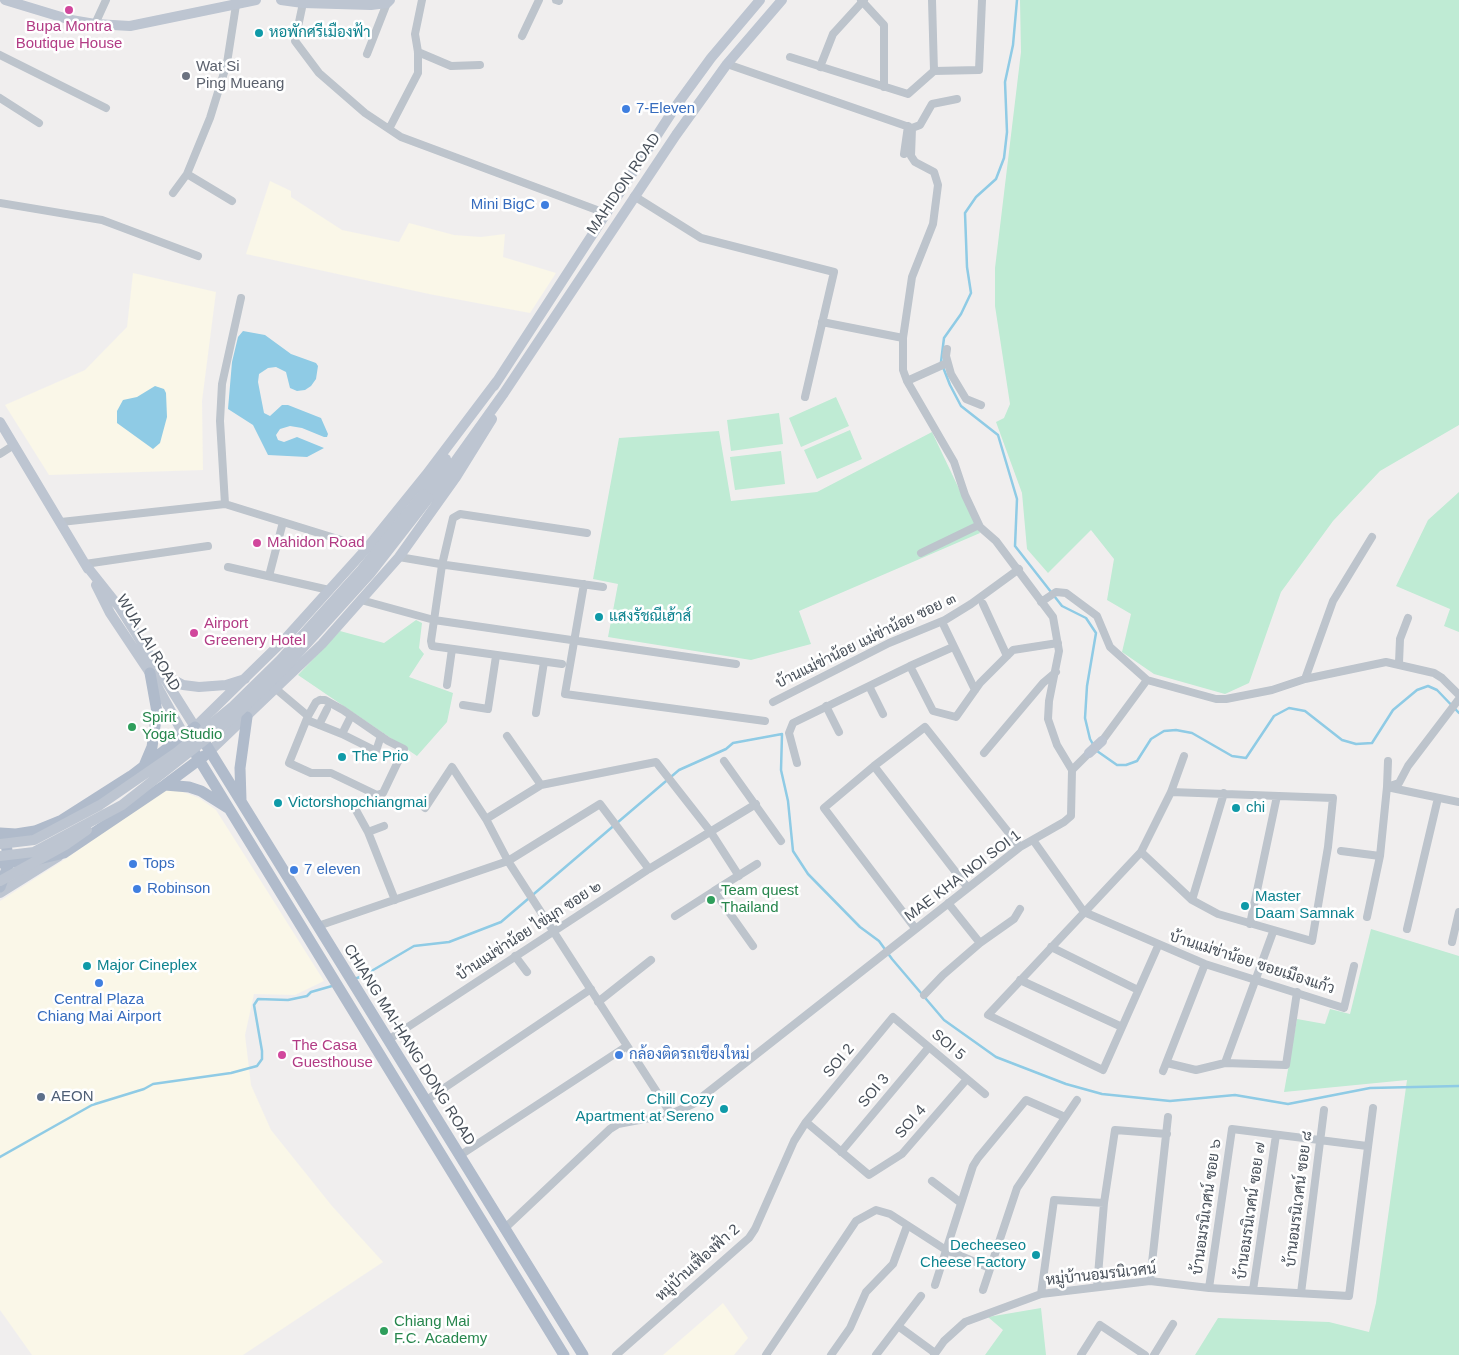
<!DOCTYPE html>
<meta charset="utf-8">
<style>
body{margin:0}
canvas{display:block;background:#f0eeee}
</style>
<canvas width="1459" height="1355"></canvas>
<script>
const context = document.querySelector('canvas').getContext('2d');
context.lineJoin = 'round';
function fillPath(path, color) { context.fillStyle = color; context.fill(path, 'evenodd'); }
const toPath = rows => new Path2D(rows.map(r => 'M' + r).join(''));
function trace(path, color, width, dash) { context.strokeStyle = color; context.lineWidth = width; context.lineCap = dash ? 'butt' : 'round'; context.setLineDash(dash || []); context.stroke(path); }
function label(font, color, halo, rows, align = 'center') {
  context.font = font + ' Helvetica,Sarabun,sans-serif'; context.lineWidth = 5; context.setLineDash([]); context.textBaseline = 'middle'; context.strokeStyle = halo; context.fillStyle = color; for (const [text, x, y, turn = 0] of rows) {
    context.save(); context.translate(x, y); context.rotate((+turn || 0) * Math.PI / 180); context.textAlign = isNaN(turn) ? turn : align; if (halo) context.strokeText(text, 0, 0); context.fillText(text, 0, 0); context.restore();
  }
}
const commercial = toPath([
 [270,181,291,191,291,197,342,230,399,242,409,223,454,235,481,237,505,234,503,257,556,273,530,313,429,294,246,254],
 [133,273,216,292,202,401,203,470,49,475,5,405,85,370,127,327],
 [164,790,178,790,199,798,216,810,324,981,295,995,254,994,245,1035,251,1085,271,1130,332,1206,383,1262,243,1355,32,1355,0,1310,0,901,67,858],
 [723,1303,748,1338,734,1355,663,1355]
]);
const green = toPath([
 [1020,0,1459,0,1459,425,1380,471,1333,521,1281,592,1249,683,1225,694,1154,674,1122,652,1131,614,1107,600,1114,559,1091,530,1048,573,1027,549,1022,493,996,422,1004,418,1010,404,995,306,995,268,1021,52],
 [836,397,849,426,801,447,789,418],
 [779,413,783,444,731,451,727,420],
 [850,430,862,459,817,479,804,450],
 [719,431,731,501,817,492,932,432,980,533,799,611,811,644,751,660,608,637,618,584,593,579,619,438],
 [781,451,785,484,735,490,730,457],
 [1459,492,1459,632,1444,626,1450,609,1396,586,1428,520],
 [416,620,422,623,419,648,424,654,409,677,453,693,447,722,417,756,298,675,340,631,384,643],
 [1371,929,1459,956,1459,1355,1195,1355,1218,1318,1329,1322,1369,1332,1376,1303,1407,1080,1284,1092,1297,1019,1325,1024,1330,1009,1350,1014],
 [1041,1308,1046,1355,985,1355,1003,1330,988,1317]
]);
const water = toPath([
 [243,331,265,335,291,354,316,363,318,366,316,379,311,386,305,390,297,391,290,388,286,372,276,367,268,368,259,374,258,382,264,413,270,416,282,405,288,405,321,418,328,434,327,437,324,437,302,428,290,426,280,429,276,435,278,440,284,442,297,437,324,448,307,457,268,455,253,425,228,409,232,362,238,337],
 [155,386,164,389,166,393,167,417,160,443,153,449,117,423,117,411,123,400,137,397]
]);
const stream = toPath([
 [1017,0,1013,45,1005,82,1007,132,1004,158,996,179,976,197,965,213,967,267,971,293,961,314,944,338,941,362,950,385,961,406,998,435,1017,499,1015,546,1062,606,1086,618,1096,633,1087,686,1085,718,1090,739,1094,746],
 [1097,751,1117,765,1126,765,1137,761,1151,739,1164,731,1176,730,1192,733,1232,756,1246,758,1274,716,1289,708,1305,711,1342,740,1356,744,1372,743,1393,710,1417,690,1428,686,1437,690,1459,713],
 [354,979,363,976,414,946,449,942,501,922,679,770,726,749,733,743,782,734,781,770,788,801,793,851,808,874,860,927,879,941,892,959,944,1020,996,1057,1066,1084,1102,1094,1170,1101,1235,1095,1288,1104,1370,1088,1459,1086],
 [0,1157,92,1105,144,1089,153,1084,231,1073,257,1066,262,1059,262,1051,254,1005,258,999,288,1000,307,996,311,992,332,986]
]);
const street = toPath([
 [556,0,559,1],
 [861,0,884,25,884,87],
 [932,0,934,71],
 [303,3,295,41,319,73,365,113,401,137,605,213],
 [95,24,106,0],
 [522,36,539,0],
 [418,52,451,66,480,65],
 [367,54,387,3],
 [0,55,106,108],
 [790,57,908,94,934,71,979,70,982,0],
 [727,64,912,128,920,125,932,104,957,99],
 [820,67,833,34,864,0],
 [0,98,39,123],
 [389,129,418,73,418,52,415,34,422,0],
 [904,154,908,126],
 [187,174,232,201],
 [173,193,187,174,210,118,227,63,236,5],
 [634,196,701,238,834,272,805,397],
 [0,203,102,220,198,256],
 [822,322,903,338],
 [947,349,946,356,951,374,966,399,981,405],
 [907,381,947,363],
 [0,454,14,445],
 [225,504,220,421,222,384,241,298],
 [61,522,225,504,367,548],
 [921,553,979,525],
 [399,557,446,565,603,587],
 [85,564,208,546],
 [228,567,329,590],
 [269,576,283,522],
 [584,584,565,694,765,721],
 [361,600,434,620,736,664],
 [1041,602,1056,592,1066,593,1097,616,1110,647,1147,680,1216,699,1226,699,1272,690,1305,679,1386,662,1434,673,1442,678,1459,695],
 [983,604,1007,656],
 [944,626,975,690],
 [1399,663,1400,639,1408,618],
 [562,664,432,646,431,641,442,565,453,518,460,514,587,533],
 [910,666,953,647],
 [1305,679,1333,601,1372,537],
 [447,685,452,649],
 [869,686,883,714],
 [276,689,308,716],
 [320,700,325,700,343,710,388,741,404,749,383,793,377,795,331,773,311,773,289,763,308,716,316,702,320,700],
 [773,702,889,643,945,620,971,604,1019,569],
 [463,705,488,709,496,656],
 [826,706,839,732],
 [536,713,544,662],
 [307,720,342,734,376,751,381,736],
 [319,725,327,709],
 [342,734,351,716],
 [507,736,541,785],
 [1102,741,1147,680],
 [984,753,1043,683,1056,672],
 [724,761,781,841],
 [1388,761,1387,787,1459,802],
 [797,763,789,733,793,723,910,666,933,711,956,717,980,683,1013,650,1058,643],
 [874,766,968,888],
 [1072,770,1089,753],
 [352,803,368,832,395,900],
 [425,808,452,767,486,819,508,861,671,1114],
 [486,819,541,785,656,762,710,831,739,876],
 [368,832,384,826],
 [1033,840,1084,912,1205,964,1344,1008,1354,966],
 [1341,851,1380,856],
 [1141,852,1192,900,1218,914,1312,941,1328,847,1333,798,1171,792],
 [714,891,757,864],
 [1192,900,1224,793],
 [948,903,980,943],
 [675,916,714,891,753,946],
 [1367,917,1380,856,1387,787,1399,783,1408,766,1459,699],
 [1250,924,1277,796],
 [318,926,508,861,600,804,649,869],
 [915,928,824,808,874,766,925,727,1020,847],
 [1407,929,1438,798],
 [1452,942,1459,912],
 [1158,946,1103,1070,988,1015,1141,852,1171,792,1184,756],
 [1051,947,1138,990],
 [515,956,527,972],
 [1020,980,1122,1027],
 [924,995,943,975,980,943,1014,919,1020,909],
 [598,1002,651,960],
 [388,1040,649,869,756,804],
 [1167,1063,1196,1070,1225,1063,1286,1065,1297,992],
 [1225,1063,1273,932],
 [1163,1071,1205,964],
 [425,1101,591,989],
 [806,1122,869,1175,902,1154,967,1079],
 [841,1152,929,1047],
 [459,1156,627,1046],
 [932,1181,961,1203],
 [504,1229,610,1129,618,1124,671,1114,693,1104,1020,847,1064,822,1071,816,1072,770,1057,745,1048,719,1049,701,1059,651,1053,617,996,541,980,527,965,495,954,462,907,381,903,370,903,338,912,277,933,224,938,185,934,172,915,162,911,156,912,128],
 [1150,1281,1168,1117],
 [935,1285,973,1166,978,1158,1026,1100,1065,1117],
 [1097,1287,1104,1203,1115,1130,1167,1134],
 [1209,1288,1232,1129,1367,1146],
 [983,1290,1017,1188,1077,1100],
 [1253,1290,1276,1135],
 [1301,1293,1324,1110],
 [1041,1294,1054,1200,1104,1203],
 [898,1326,935,1353],
 [616,1355,749,1238,755,1229,794,1141,806,1122,893,1017,985,1094],
 [766,1355,856,1221,876,1210,890,1214,946,1250,990,1268],
 [831,1355,850,1328,866,1292,893,1264,907,1226],
 [876,1355,921,1296],
 [934,1355,944,1341,965,1322,1041,1294,1150,1281,1209,1288,1349,1296,1373,1108],
 [1081,1355,1100,1325,1145,1355],
 [1154,1355,1173,1324]
]);
const secondary = toPath([
 [5,0,71,20,95,24,130,26,256,0],
 [281,0,303,3,371,5,387,3,390,0],
 [494,386,676,106,711,58,760,0],
 [0,422,88,569],
 [423,494,446,459],
 [429,498,504,393,676,135,727,64,782,0],
 [85,564,120,608,195,727,284,640,367,548,426,475,497,381],
 [96,585,110,613,150,673,185,737],
 [164,675,183,685,199,687,226,685,245,679],
 [209,752,322,644,399,557,456,477,492,419],
 [1089,753,1102,741],
 [0,893,59,856]
]);
const primary = toPath([
 [187,740,564,1355],
 [144,766,152,747,157,712,150,673],
 [165,785,189,787,201,791,228,808],
 [241,800,240,768,247,717],
 [0,833,16,834,35,831,62,820,131,776,195,727,583,1355],
 [0,835,6,844,9,863,0,887],
 [0,863,31,861,64,853,165,785,204,756]
]);
const secondaryBridge = toPath([
 [0,844,34,840,100,805,177,752,233,706,280,660,362,569,423,494],
 [0,856,34,852,122,805,235,716,284,669,370,574,429,498],
 [0,881,67,844,87,830]
]);
const markers = [
 [69,10,5,"#d1479c"],
 [259,33,5,"#0f9aa8"],
 [186,76,5,"#6b7280"],
 [626,109,5,"#3f7fe0"],
 [545,205,5,"#3f7fe0"],
 [257,543,5,"#d1479c"],
 [599,617,5,"#0f9aa8"],
 [194,633,5,"#d1479c"],
 [132,727,5,"#2e9e5b"],
 [342,757,5,"#0f9aa8"],
 [278,803,5,"#0f9aa8"],
 [1236,808,5,"#0f9aa8"],
 [133,864,5,"#3f7fe0"],
 [294,870,5,"#3f7fe0"],
 [137,889,5,"#3f7fe0"],
 [711,900,5,"#2e9e5b"],
 [1245,906,5,"#0f9aa8"],
 [87,966,5,"#0f9aa8"],
 [99,983,5,"#3f7fe0"],
 [282,1055,5,"#d1479c"],
 [619,1055,5,"#3f7fe0"],
 [41,1097,5,"#5c6f8a"],
 [724,1109,5,"#0f9aa8"],
 [1036,1255,5,"#0f9aa8"],
 [384,1331,5,"#2e9e5b"]
];
const hotelNames = [
 ["Bupa Montra",69,27,"center"],
 ["Boutique House",69,44,"center"],
 ["Mahidon Road",267,543],
 ["Airport",204,624],
 ["Greenery Hotel",204,641],
 ["The Casa",292,1046],
 ["Guesthouse",292,1063]
];
const cultureNames = [
 ["หอพักศรีเมืองฟ้า",269,33],
 ["แสงรัชณีเฮ้าส์",609,617],
 ["The Prio",352,757],
 ["Victorshopchiangmai",288,803],
 ["chi",1246,808],
 ["Master",1255,897],
 ["Daam Samnak",1255,914],
 ["Major Cineplex",97,966],
 ["Chill Cozy",714,1100,"right"],
 ["Apartment at Sereno",714,1117,"right"],
 ["Decheeseo",1026,1246,"right"],
 ["Cheese Factory",1026,1263,"right"]
];
const worshipNames = [
 ["Wat Si",196,67],
 ["Ping Mueang",196,84]
];
const shopNames = [
 ["7-Eleven",636,109],
 ["Mini BigC",535,205,"right"],
 ["Tops",143,864],
 ["7 eleven",304,870],
 ["Robinson",147,889],
 ["Central Plaza",99,1000,"center"],
 ["Chiang Mai Airport",99,1017,"center"],
 ["กล้องติดรถเชียงใหม่",629,1055]
];
const streetNames = [
 ["MAHIDON ROAD",624,184,-56],
 ["บ้านแม่ข่าน้อย แม่ข่าน้อย ซอย ๓",866,641,-26],
 ["WUA LAI ROAD",148,643,59],
 ["MAE KHA NOI SOI 1",963,876,-37],
 ["บ้านแม่ข่าน้อย ไข่มุก ซอย ๒",529,931,-33],
 ["บ้านแม่ข่าน้อย ซอยเมืองแก้ว",1252,963,18],
 ["CHIANG MAI-HANG DONG ROAD",409,1045,58],
 ["SOI 5",948,1045,40],
 ["SOI 2",839,1061,-50],
 ["SOI 3",874,1091,-50],
 ["SOI 4",911,1122,-49],
 ["บ้านอมรนิเวศน์ ซอย ๘",1299,1199,-83],
 ["บ้านอมรนิเวศน์ ซอย ๖",1207,1207,-82],
 ["บ้านอมรนิเวศน์ ซอย ๗",1251,1211,-82],
 ["หมู่บ้านเฟื่องฟ้า 2",698,1263,-42],
 ["หมู่บ้านอมรนิเวศน์",1101,1275,-6]
];
const leisureNames = [
 ["Spirit",142,718],
 ["Yoga Studio",142,735],
 ["Team quest",721,891],
 ["Thailand",721,908],
 ["Chiang Mai",394,1322],
 ["F.C. Academy",394,1339]
];
const serviceNames = [
 ["AEON",51,1097]
];
fillPath(commercial, '#faf7e8');
fillPath(green, '#bfebd4');
fillPath(water, '#8fcbe5');
trace(stream, '#8fcbe5', 2.5);
trace(street, '#bdc4cc', 8);
trace(secondary, '#bdc5d1', 10);
trace(primary, '#b0bbcb', 11);
trace(secondaryBridge, '#bdc5d1', 10);
for (const [x, y, r, color] of markers) { const dot = new Path2D(); dot.arc(x, y, r, 0, 2 * Math.PI); context.fillStyle = color; context.fill(dot); trace(dot, '#fff', 2); }
label('15px', '#b23c85', '#fff', hotelNames, 'left');
label('15px', '#0d838f', '#fff', cultureNames, 'left');
label('15px', '#5b616d', '#fff', worshipNames, 'left');
label('15px', '#366cbe', '#fff', shopNames, 'left');
label('15px', '#48505a', '#fff', streetNames);
label('15px', '#27864d', '#fff', leisureNames, 'left');
label('15px', '#4e5e75', '#fff', serviceNames, 'left');
</script>
